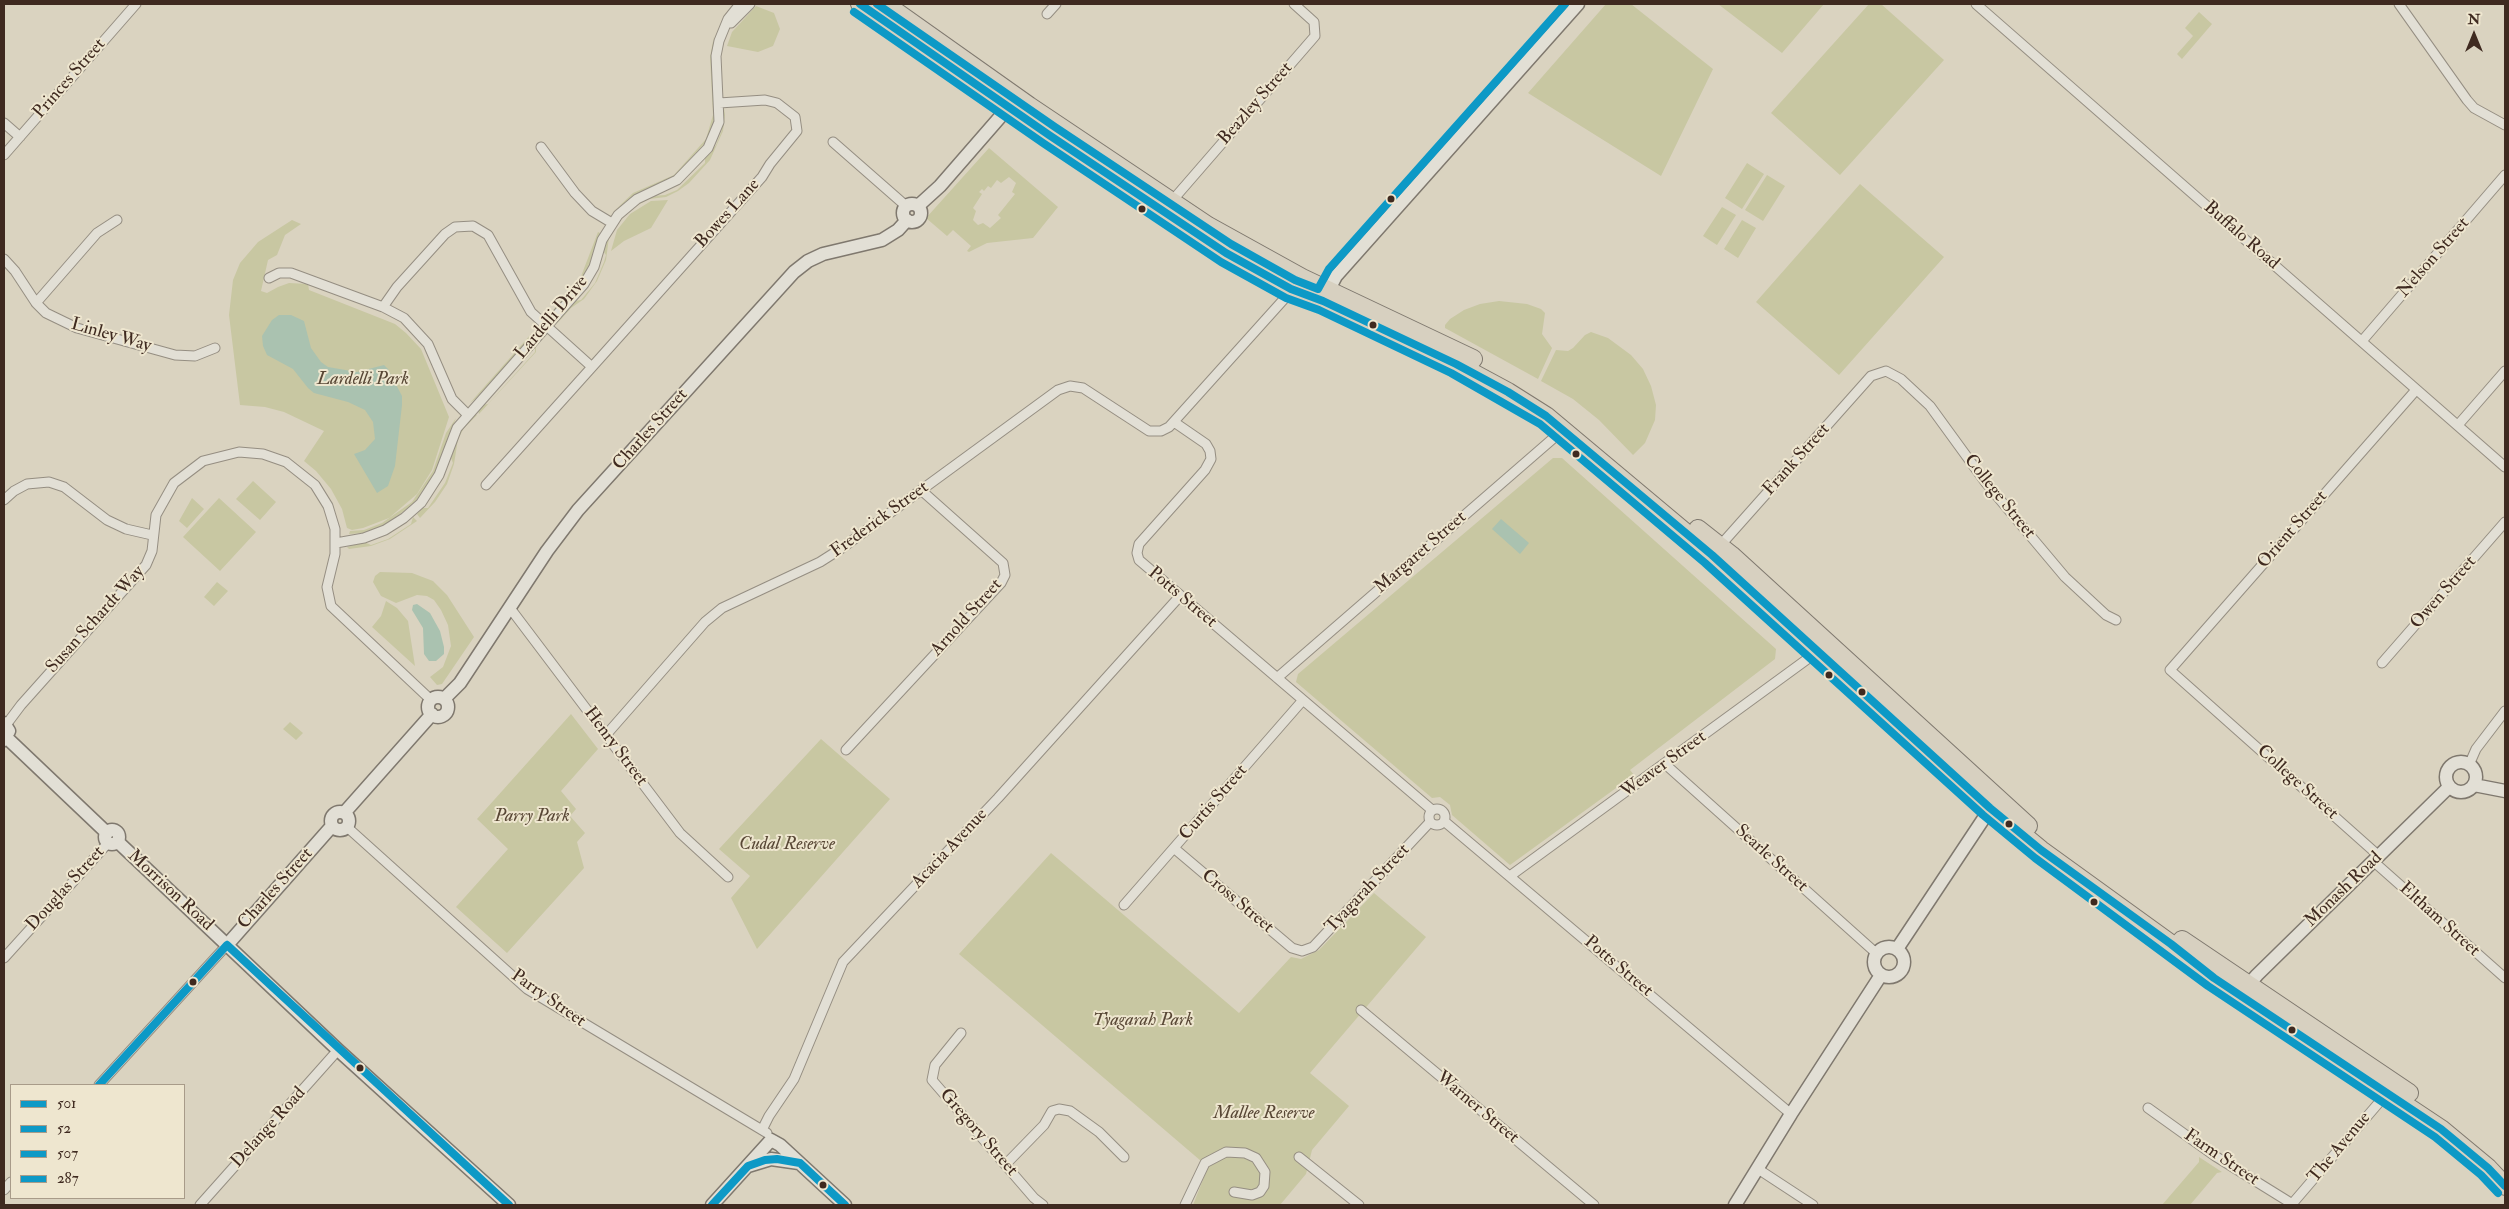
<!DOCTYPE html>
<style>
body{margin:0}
#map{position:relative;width:2509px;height:1209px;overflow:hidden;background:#dad3c0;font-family:"IM FELL Double Pica",serif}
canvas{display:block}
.frame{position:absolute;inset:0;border:5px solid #3f2a20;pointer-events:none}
.legend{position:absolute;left:10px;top:1084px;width:175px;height:115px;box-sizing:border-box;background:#eee6cf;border:1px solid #a89b89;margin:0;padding:6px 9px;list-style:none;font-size:15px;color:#3f2a20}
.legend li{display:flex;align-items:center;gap:10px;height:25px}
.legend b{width:25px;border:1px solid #a89b89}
.north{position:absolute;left:2449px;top:10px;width:50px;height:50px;-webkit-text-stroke:4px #eee6cf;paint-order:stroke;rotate:0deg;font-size:14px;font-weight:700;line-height:20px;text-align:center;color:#3f2a20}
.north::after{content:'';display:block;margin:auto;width:18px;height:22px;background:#3f2a20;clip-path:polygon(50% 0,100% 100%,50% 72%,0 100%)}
</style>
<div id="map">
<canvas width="2509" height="1209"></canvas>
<div class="frame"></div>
<ul class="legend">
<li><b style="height:6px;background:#0d99c6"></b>501</li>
<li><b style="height:6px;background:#0d99c6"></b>52</li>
<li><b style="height:6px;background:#0d99c6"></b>507</li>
<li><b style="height:6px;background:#0d99c6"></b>287</li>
</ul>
<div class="north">N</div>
</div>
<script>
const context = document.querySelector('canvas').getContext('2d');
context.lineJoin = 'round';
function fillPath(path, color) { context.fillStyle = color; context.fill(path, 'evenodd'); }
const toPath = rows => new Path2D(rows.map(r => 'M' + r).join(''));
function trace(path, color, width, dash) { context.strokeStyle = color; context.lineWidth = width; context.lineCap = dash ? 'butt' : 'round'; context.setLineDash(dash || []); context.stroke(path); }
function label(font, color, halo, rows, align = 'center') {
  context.font = font + ' "IM FELL Double Pica",serif'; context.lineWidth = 4; context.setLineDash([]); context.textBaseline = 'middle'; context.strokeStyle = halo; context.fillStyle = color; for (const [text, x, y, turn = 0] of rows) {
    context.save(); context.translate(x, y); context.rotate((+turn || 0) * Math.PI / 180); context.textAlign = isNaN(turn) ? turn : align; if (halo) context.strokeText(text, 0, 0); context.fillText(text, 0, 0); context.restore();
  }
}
const green = toPath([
 [1606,4,1631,4,1713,69,1661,176,1528,93],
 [1718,4,1824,4,1782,53],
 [1869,4,1881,4,1944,60,1840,175,1771,113],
 [756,6,774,13,780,29,773,46,758,52,727,46,732,32],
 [2199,12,2212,24,2182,59,2177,54,2193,36,2185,28],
 [714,36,712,57,715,115,713,128,708,140,674,176,634,195,613,212,633,193,674,175,706,139,713,115,710,57],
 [724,108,725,115,723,131,710,160,689,183,678,191,666,197,649,199,634,207,623,217,610,234,617,221,634,206,652,196,665,195,677,190,705,163,705,158,716,145,722,130],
 [989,148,1058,207,1033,238,987,243,969,252,967,251,971,246,953,230,947,236,926,218],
 [1009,177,1016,183,1012,192,1015,194,998,215,1001,218,990,228,983,223,978,225,973,220,976,211,973,208,982,194,979,192,982,189,984,191,988,186,991,188,997,180,1001,183],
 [1747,163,1764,174,1742,209,1725,198],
 [1767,175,1785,186,1763,221,1745,210],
 [1860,184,1944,257,1839,375,1756,302],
 [668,200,651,228,624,241,611,251,617,230,630,214,651,201],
 [1722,207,1736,215,1717,245,1703,236],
 [292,220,301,224,285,235,277,255,268,260,261,291,267,293,278,287,289,283,308,284,309,290,395,324,406,333,421,349,449,417,432,470,417,494,389,518,363,528,352,530,347,528,342,509,331,489,316,471,304,461,324,431,284,412,265,407,240,405,229,315,233,280,240,263,258,242],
 [1742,220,1756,228,1738,258,1724,249],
 [598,232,600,233,590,264,582,280,554,312,548,316,580,279],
 [609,237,606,260,597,281,584,299,571,308,554,327,575,301,581,300,595,283,604,262,606,255,603,251],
 [1499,301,1527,304,1541,309,1545,313,1542,334,1552,348,1538,379,1445,328,1445,325,1450,319,1464,310,1480,304],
 [1591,332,1608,338,1631,355,1643,369,1651,386,1656,405,1655,420,1645,443,1633,455,1599,420,1573,399,1541,381,1556,350,1568,351,1573,348,1585,335],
 [532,333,534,335,475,399,470,403],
 [546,334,536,347,536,352,479,414,478,410,483,405,488,404,535,352,535,346],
 [475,414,477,415,464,428,458,439,454,464,447,484,435,502,420,518,417,514,422,508,428,508,445,483,453,463,451,458,459,433],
 [456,418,436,472,414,504,383,526,364,533,349,534,350,531,364,530,382,523,412,502,433,471,446,433],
 [1553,458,1562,458,1776,649,1775,659,1630,770,1634,775,1510,865,1452,815,1450,805,1440,797,1432,798,1296,682,1298,674],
 [253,481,276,502,260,520,236,499],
 [192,498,204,509,187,528,179,521],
 [219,498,256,532,220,571,183,537],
 [413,517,417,521,390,539,371,546,349,549,347,547,364,542,371,545,388,539,411,524],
 [380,572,412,573,433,581,447,595,474,637,442,684,437,685,430,677,443,667,451,646,448,625,441,610,434,600,427,596,417,595,396,603,381,596,373,582,375,576],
 [217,582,228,591,214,606,204,597],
 [386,601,397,608,408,621,415,666,372,627,381,616],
 [571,714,598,749,561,791,576,809,570,816,585,833,577,842,584,868,507,953,456,907,508,849,477,819],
 [290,722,303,733,296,740,283,729],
 [821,739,890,799,757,949,731,898,750,876,719,849],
 [1051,853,1239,1013,1291,957,1301,959,1319,950,1374,893,1426,937,1310,1073,1349,1106,1312,1150,1306,1174,1280,1205,1193,1205,1208,1167,959,954],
 [2199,1157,2222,1172,2217,1173,2190,1205,2162,1205,2199,1162]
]);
const water = toPath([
 [279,315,291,315,304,321,311,348,321,362,328,367,357,372,384,365,388,369,402,396,402,405,395,466,388,486,377,493,354,454,365,450,375,439,373,422,365,410,348,402,314,393,308,388,293,369,267,355,263,346,262,336,272,320],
 [1501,519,1529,543,1520,554,1492,529],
 [417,604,430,613,440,631,444,647,444,654,436,661,429,661,424,654,423,628,412,610,413,605]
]);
const street = toPath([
 [1976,4,2505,467],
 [2399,4,2467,100,2474,108,2505,125],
 [1047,14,1056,4],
 [731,23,750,4],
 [4,123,20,137],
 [833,142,906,206],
 [541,147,575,193,592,211,612,223],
 [4,155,136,4],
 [1171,202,1315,36,1314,22,1294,4],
 [4,259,15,271,36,303,46,313,77,328,175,355,195,356,215,348],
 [269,278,279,273,291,273,383,307,404,318,428,344,452,399,468,415],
 [36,303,97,233,117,220],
 [383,307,397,287,445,234,455,227,473,226,488,235,531,312,592,367,486,485],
 [2362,341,2505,175],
 [592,367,762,177,770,164,797,131,795,117,777,103,765,100,719,103],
 [1174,422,1206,444,1210,451,1211,459,1205,470,1139,544,1137,553,1139,560,1432,810],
 [2458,425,2505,371],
 [4,500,14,491,27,484,49,482,64,487,107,520,126,529,152,535],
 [336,543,364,538,385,530,404,518,421,503,439,475,457,428,584,284,594,267,602,240,618,215,637,199,677,180,708,148,719,122,716,56,719,41,728,19,740,4],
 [1718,548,1871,376,1886,371,1901,379,1930,406,1986,483,2065,577,2106,615,2116,620],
 [510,608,680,833,728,877],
 [2382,663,2505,522],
 [1277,678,1564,429],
 [6,725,21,705,146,565,152,551,156,515,174,483,203,461,239,452,263,454,286,462,315,485,328,506,335,529,335,554,327,587,331,606,431,700],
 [606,735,705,622,722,608,820,562,842,548,1058,390,1070,386,1083,388,1149,431,1161,431,1169,427,1285,298,1291,289],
 [846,750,1001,583,1005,575,1003,563,921,490],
 [1665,764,1876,953],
 [2469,765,2476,749,2505,711],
 '1429 817a8 8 0 1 1 16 0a8 8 0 1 1-16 0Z',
 [1444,821,1791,1114],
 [347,827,527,989,767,1133],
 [1175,849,1292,948,1302,951,1313,947,1430,822],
 [2379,856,2170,670,2416,390],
 [2373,861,2505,978],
 [1510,876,1817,652],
 [1124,905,1303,700],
 [4,958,108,843],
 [1361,1010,1594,1205],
 [961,1033,935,1065,932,1080,1034,1198,1043,1205],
 [99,1085,227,945],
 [2148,1108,2215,1156,2294,1205],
 [762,1130,769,1116,794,1079,843,962,998,798,1180,596],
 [1299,1157,1359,1205],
 [1006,1164,1044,1125,1052,1111,1059,1109,1070,1111,1099,1132,1124,1157],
 [1758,1169,1813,1205],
 [4,1190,11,1182],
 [2292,1204,2388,1092],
 [200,1205,338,1050],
 [1185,1205,1205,1163,1226,1152,1245,1153,1256,1158,1265,1172,1264,1186,1260,1192,1252,1195,1234,1192]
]);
const secondary = toPath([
 '903 213a9 9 0 1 1 18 0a9 9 0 1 1-18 0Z',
 [918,206,940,186,1014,101],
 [1325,297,1336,276,1578,4],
 '428 707a10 10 0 1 1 20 0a10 10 0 1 1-20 0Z',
 [444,699,460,683,547,551,578,510,794,272,808,261,823,254,882,240,898,230,907,220],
 [4,723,9,731,4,740],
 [7,738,107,833],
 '2446 777a15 15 0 1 1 30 0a15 15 0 1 1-30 0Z',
 [2474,785,2505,791],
 '331 821a9 9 0 1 1 18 0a9 9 0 1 1-18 0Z',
 [345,812,432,714],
 '105 837a7 7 0 1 1 14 0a7 7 0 1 1-14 0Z',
 [118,842,338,1050,509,1205],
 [227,945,332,826],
 '1874 962a15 15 0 1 1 30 0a15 15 0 1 1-30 0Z',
 [1897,949,1994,803],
 [2243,991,2257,975,2449,787],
 [748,1166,771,1159,799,1163],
 [712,1205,771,1140,780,1145,845,1205],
 [1735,1205,1791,1114,1881,975]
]);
const highway = toPath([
 [860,4,1049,135,1226,253,1291,289,1323,301,1456,364,1508,392,1546,416,1712,555,1990,808,2041,850,2171,944,2214,978,2441,1129,2488,1168,2505,1186],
 [885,4,1029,106,1208,226,1302,278,1473,359],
 [1698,529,1731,555,2028,826],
 [2182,940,2409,1093]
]);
const bus1 = toPath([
 [860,4,1049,135,1226,253,1291,289,1323,301,1456,364,1508,392,1546,416,1712,555,1990,808,2041,850,2171,944,2214,978,2441,1129,2488,1168,2505,1186]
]);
const bus2 = toPath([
 [854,12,1043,143,1221,262,1286,298,1319,310,1451,373,1540,424,1705,563,1983,815,2035,858,2208,986,2435,1137,2481,1175,2498,1193]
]);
const bus3 = toPath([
 [227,945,509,1205],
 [99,1085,227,945],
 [712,1205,748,1166,765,1160,777,1159,800,1163,845,1205]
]);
const bus4 = toPath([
 [877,4,1055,127,1231,244,1295,280,1318,289,1329,269,1565,4]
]);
const markers = [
 [1391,199,4.5,"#3f2a20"],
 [1142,209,4.5,"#3f2a20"],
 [1373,325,4.5,"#3f2a20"],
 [1576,454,4.5,"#3f2a20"],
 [1829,675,4.5,"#3f2a20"],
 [1862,692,4.5,"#3f2a20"],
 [2009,824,4.5,"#3f2a20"],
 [2094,902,4.5,"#3f2a20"],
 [193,982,4.5,"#3f2a20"],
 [2292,1030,4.5,"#3f2a20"],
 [360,1068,4.5,"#3f2a20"],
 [823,1185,4.5,"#3f2a20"]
];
const streetNames = [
 ["Princes Street",70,79,-49],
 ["Beazley Street",1256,104,-49],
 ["Bowes Lane",728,214,-48],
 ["Buffalo Road",2241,236,41],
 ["Nelson Street",2434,258,-49],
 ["Lardelli Drive",552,318,-50],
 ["Linley Way",111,336,16],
 ["Charles Street",651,430,-48],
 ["Frank Street",1797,460,-48],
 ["College Street",1999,497,51],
 ["Frederick Street",880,520,-36],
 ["Orient Street",2293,530,-49],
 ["Margaret Street",1421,553,-41],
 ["Owen Street",2444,593,-49],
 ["Potts Street",1182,598,40],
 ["Arnold Street",967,618,-48],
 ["Susan Schardt Way",96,620,-48],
 ["Henry Street",615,747,53],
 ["Weaver Street",1664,765,-36],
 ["College Street",2297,783,42],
 ["Curtis Street",1214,803,-49],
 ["Acacia Avenue",950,849,-47],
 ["Searle Street",1771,859,42],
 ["Douglas Street",66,889,-48],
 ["Charles Street",276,889,-48],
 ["Tyagarah Street",1368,889,-47],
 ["Monash Road",2344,890,-44],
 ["Morrison Road",170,891,43],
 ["Cross Street",1237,902,40],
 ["Eltham Street",2439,920,42],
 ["Potts Street",1618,967,40],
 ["Parry Street",548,999,35],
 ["Warner Street",1477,1108,40],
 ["Delange Road",269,1128,-48],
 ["Gregory Street",978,1133,49],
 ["The Avenue",2340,1148,-50],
 ["Farm Street",2221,1158,34]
];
const parkNames = [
 ["Lardelli Park",363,380],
 ["Parry Park",532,817],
 ["Cudal Reserve",787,845],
 ["Tyagarah Park",1143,1021],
 ["Mallee Reserve",1264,1114]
];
fillPath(green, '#c8c7a2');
fillPath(water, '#aac2b0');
trace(street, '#958e82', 11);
trace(secondary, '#7f786e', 15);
trace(highway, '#7f786e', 20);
trace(street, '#e2dfd5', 9);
trace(secondary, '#e2dfd5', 12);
trace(highway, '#d7d0c0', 18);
trace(bus1, '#0d99c6', 8);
trace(bus2, '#0d99c6', 8);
trace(bus3, '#0d99c6', 8);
trace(bus4, '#0d99c6', 8);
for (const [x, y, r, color] of markers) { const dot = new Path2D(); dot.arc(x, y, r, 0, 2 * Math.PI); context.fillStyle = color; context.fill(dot); trace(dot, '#eee6cf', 2); }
label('18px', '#3f2a20', '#eee6cf', streetNames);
label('italic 18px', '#584735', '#eee6cf', parkNames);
</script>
